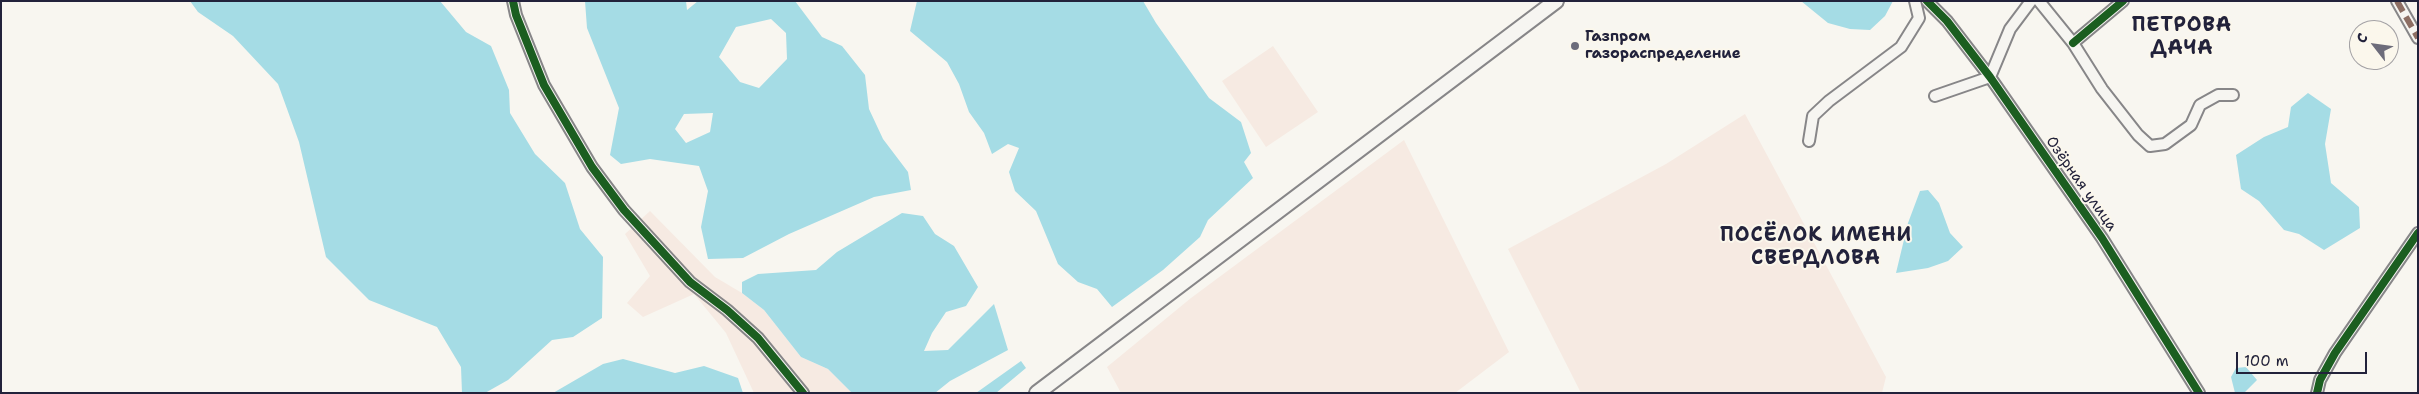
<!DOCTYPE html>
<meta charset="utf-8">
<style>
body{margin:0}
#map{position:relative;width:2419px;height:394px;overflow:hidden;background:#f8f6f0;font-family:"Shantell Sans",sans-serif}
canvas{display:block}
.frame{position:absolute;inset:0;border:2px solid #22223b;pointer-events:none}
.north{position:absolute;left:2349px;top:20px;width:50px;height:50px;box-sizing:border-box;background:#fbf7ec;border:1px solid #a4a2a5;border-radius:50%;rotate:300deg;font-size:14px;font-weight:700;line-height:20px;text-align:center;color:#22223b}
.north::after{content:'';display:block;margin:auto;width:18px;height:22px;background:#6d6c7a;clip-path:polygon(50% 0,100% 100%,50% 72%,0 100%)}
.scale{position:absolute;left:2236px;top:352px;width:131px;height:22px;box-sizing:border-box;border:2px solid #22223b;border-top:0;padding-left:6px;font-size:15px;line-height:18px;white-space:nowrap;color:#22223b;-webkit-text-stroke:4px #fbf7ec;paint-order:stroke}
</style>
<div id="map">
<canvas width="2419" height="394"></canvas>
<div class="frame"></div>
<div class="north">С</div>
<div class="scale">100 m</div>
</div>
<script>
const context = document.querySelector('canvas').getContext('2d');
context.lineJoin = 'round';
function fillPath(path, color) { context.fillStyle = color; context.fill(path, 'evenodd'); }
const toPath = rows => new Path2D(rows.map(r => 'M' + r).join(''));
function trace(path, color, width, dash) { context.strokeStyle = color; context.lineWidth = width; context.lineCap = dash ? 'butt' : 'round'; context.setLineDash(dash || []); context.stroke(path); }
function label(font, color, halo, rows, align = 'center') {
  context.font = font + ' "Shantell Sans",sans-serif'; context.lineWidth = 4; context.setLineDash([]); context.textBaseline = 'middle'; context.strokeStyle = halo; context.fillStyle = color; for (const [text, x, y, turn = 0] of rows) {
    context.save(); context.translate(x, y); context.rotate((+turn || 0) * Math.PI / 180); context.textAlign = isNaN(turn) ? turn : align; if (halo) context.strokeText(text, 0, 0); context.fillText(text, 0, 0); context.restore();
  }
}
const built = toPath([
 [1273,46,1318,112,1266,147,1222,81],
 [1745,114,1886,377,1882,393,1581,393,1508,249,1666,164],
 [1404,140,1509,352,1455,393,1121,393,1107,367,1191,298],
 [650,211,715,277,742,293,764,310,801,357,828,369,852,393,754,393,726,333,694,294,643,317,627,303,650,276,625,234]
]);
const water = toPath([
 [190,1,440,1,466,32,491,46,509,90,510,113,535,154,565,183,580,229,603,257,602,318,573,337,552,340,508,380,485,393,462,393,461,367,437,327,369,300,326,257,299,142,278,84,233,36,198,12],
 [585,1,686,1,687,10,698,1,795,1,822,37,842,46,865,75,869,109,883,139,908,172,911,190,874,197,789,234,743,258,708,259,701,227,708,191,699,166,650,159,621,164,610,155,619,108,587,28],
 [771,19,786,33,787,59,759,88,740,82,719,57,736,27],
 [713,113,710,132,686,143,675,129,684,114],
 [917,1,1143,1,1156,23,1209,98,1241,122,1251,153,1244,162,1253,178,1208,220,1200,237,1163,270,1112,307,1097,289,1078,282,1058,264,1036,211,1015,191,1009,172,1019,148,1008,144,992,154,984,133,969,112,959,84,947,62,910,31],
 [1801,1,1893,1,1885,16,1870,30,1850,29,1828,23],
 [2308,93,2331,109,2325,144,2331,183,2359,207,2360,228,2324,250,2299,234,2284,230,2259,201,2241,189,2236,155,2264,137,2288,127,2291,107],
 [1928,190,1939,203,1950,233,1963,247,1948,261,1928,268,1896,273,1908,223,1920,191],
 [902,213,923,216,935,234,954,246,978,287,966,306,946,312,932,333,924,351,948,350,994,304,1008,350,950,381,935,393,852,393,828,369,801,357,764,310,742,293,742,282,758,274,816,270,837,252],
 [623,359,675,373,704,366,738,378,743,393,553,393,603,364],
 [1021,361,1026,368,996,393,976,393],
 [2246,367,2257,380,2244,393,2235,393,2231,377,2236,368]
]);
const minor = toPath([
 [513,1,516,15,544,85,592,167,624,210,690,282,727,310,758,338,803,393],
 [1927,1,1947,21,1990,77,2102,238,2199,393],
 [2039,1,2073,43,2102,89,2138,135,2150,146,2165,144,2191,125,2200,105,2218,95,2233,95],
 [2397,1,2418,38],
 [2073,43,2123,1],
 [1935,96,1990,77,2010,29,2031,1],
 [1809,141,1813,116,1829,101,1901,47,1919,18,1915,1],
 [2317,393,2320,380,2335,353,2418,233]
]);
const secondary = toPath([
 [1037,393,1556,1]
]);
const quiet = toPath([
 [2397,1,2418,38]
]);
const cycleway = toPath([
 [513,1,516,15,544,85,592,167,624,210,690,282,727,310,758,338,803,393],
 [1927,1,1947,21,1990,77,2102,238,2199,393],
 [2073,43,2123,1],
 [2317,393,2320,380,2335,353,2418,233]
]);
const markers = [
 [1575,46,5,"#6d6c7a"]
];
const poiNames = [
 ["Газпром",1585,37],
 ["газораспределение",1585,54]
];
const streetNames = [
 ["Озёрная улица",2081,184,55]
];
const districtNames = [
 ["ПЕТРОВА",2182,26],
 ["ДАЧА",2182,49],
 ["ПОСЁЛОК ИМЕНИ",1816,236],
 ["СВЕРДЛОВА",1816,259]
];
fillPath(built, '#f6eae2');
fillPath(water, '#a5dce5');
trace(minor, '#878688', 14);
trace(secondary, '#878688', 18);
trace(minor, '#f6f5f1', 10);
trace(secondary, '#f6f5f1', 14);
trace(quiet, '#8d6e63', 6, [12, 6]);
trace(cycleway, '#1b5e20', 8);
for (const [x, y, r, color] of markers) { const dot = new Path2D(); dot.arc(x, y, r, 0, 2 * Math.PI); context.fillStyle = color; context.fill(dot); trace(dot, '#fbf7ec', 2); }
label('bold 15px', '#22223b', '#fbf7ec', poiNames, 'left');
label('15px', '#22223b', '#fbf7ec', streetNames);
context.letterSpacing = '1px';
label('bold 20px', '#22223b', '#fbf7ec', districtNames);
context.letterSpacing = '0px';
</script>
